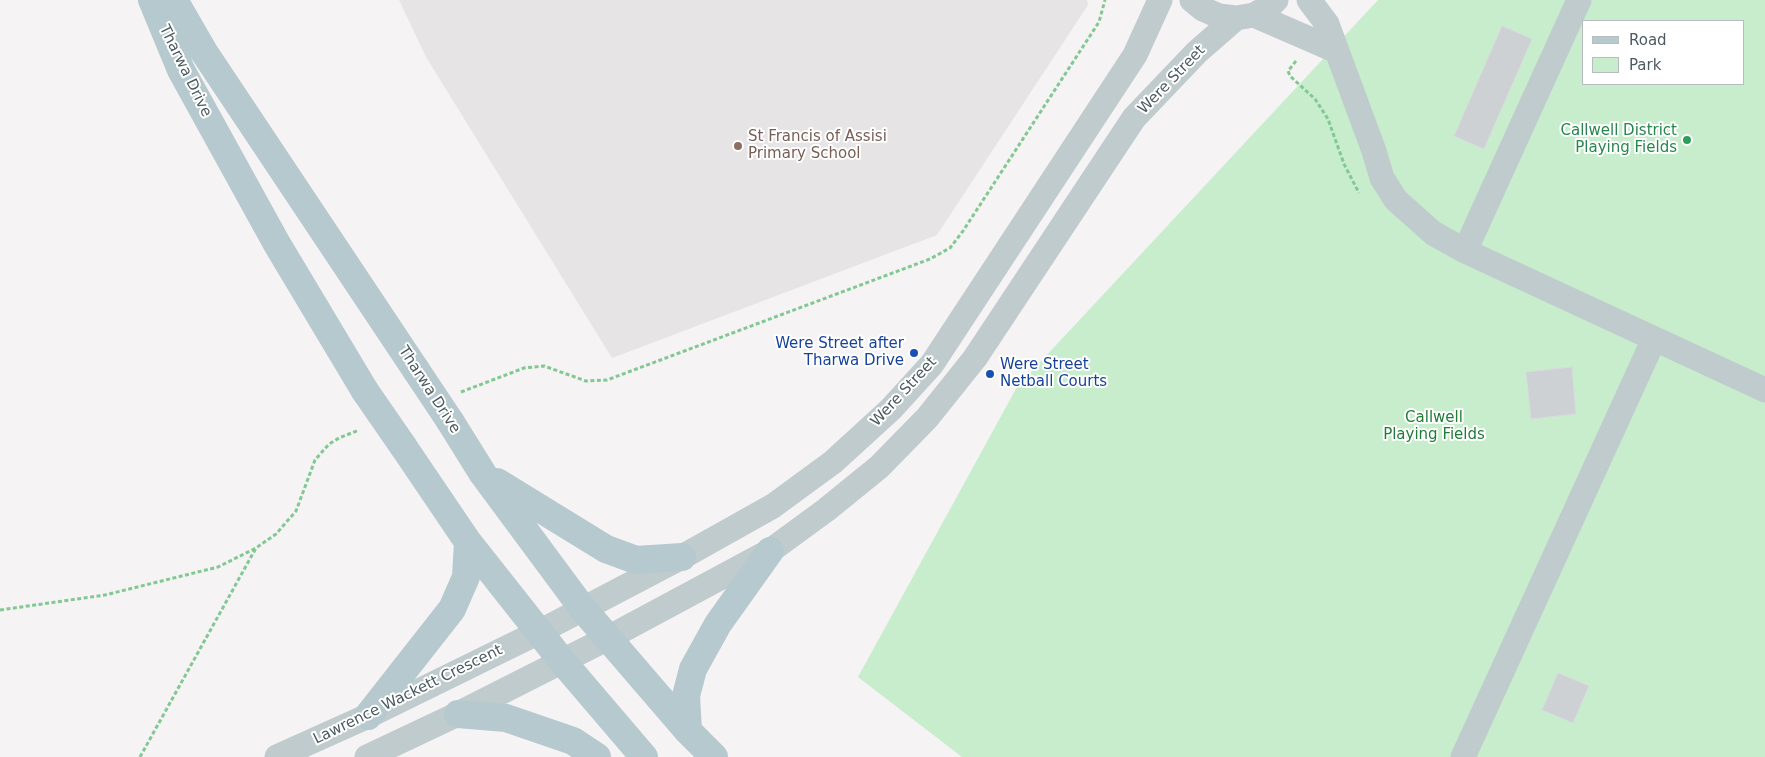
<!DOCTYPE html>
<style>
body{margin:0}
#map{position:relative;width:1765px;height:757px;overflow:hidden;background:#f5f3f4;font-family:"DejaVu Sans",sans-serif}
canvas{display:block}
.legend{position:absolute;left:1582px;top:20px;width:162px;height:65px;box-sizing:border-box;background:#fff;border:1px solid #b7bdbf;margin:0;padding:6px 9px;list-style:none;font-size:15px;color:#4c5b5f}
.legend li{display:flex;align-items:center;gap:10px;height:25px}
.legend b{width:25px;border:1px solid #b7bdbf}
</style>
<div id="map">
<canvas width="1765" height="757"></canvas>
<ul class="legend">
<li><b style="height:6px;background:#b6c9ce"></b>Road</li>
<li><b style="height:14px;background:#c7edcc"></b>Park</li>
</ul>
</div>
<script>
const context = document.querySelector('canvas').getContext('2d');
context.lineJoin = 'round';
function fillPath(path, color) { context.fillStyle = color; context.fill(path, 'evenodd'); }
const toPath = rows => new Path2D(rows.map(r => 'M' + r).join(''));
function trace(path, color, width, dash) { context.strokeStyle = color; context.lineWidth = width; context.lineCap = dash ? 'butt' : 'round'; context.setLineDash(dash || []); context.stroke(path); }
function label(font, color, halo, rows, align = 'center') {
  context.font = font + ' "DejaVu Sans",sans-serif'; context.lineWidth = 4; context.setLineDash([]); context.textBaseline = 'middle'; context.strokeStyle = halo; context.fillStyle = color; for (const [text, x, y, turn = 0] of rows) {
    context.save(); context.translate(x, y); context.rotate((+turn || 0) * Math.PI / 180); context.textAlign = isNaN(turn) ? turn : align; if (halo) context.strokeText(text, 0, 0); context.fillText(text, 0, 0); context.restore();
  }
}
const education = toPath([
 [399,0,1087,0,1088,5,937,235,612,358,426,57]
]);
const green = toPath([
 [1378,0,1765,0,1765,757,962,757,858,677,1017,387],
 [1584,21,1744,21,1744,84,1584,84]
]);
const building = toPath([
 [1502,26,1532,39,1484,149,1454,136,1502,26],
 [1572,367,1576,414,1531,419,1526,372,1572,367],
 [1558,673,1589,686,1573,723,1542,710,1558,673]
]);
const path = toPath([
 [1296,61,1288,71,1290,76,1315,99,1328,119,1344,164,1359,193],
 [461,392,524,368,544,366,586,381,607,380,930,259,950,248,963,231,1099,22,1105,0],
 [0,610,105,595,218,567,256,548,276,534,296,511,315,460,329,444,339,438,359,430],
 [140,757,256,548]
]);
const minor = toPath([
 [1192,0,1203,9,1219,16,1236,18,1254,15,1270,6,1276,0],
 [1309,0,1327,24,1374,151,1382,178,1396,200,1433,233,1465,251,1765,390],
 [1254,15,1337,51],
 [1465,251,1579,0],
 [277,757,368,716,539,632,682,557,773,506,833,462,891,409,932,364,1135,55,1160,0],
 [367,757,458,714,608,638,770,551,826,510,879,467,927,418,975,358,1134,118,1197,52,1236,18],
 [1463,757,1654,339]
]);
const major = toPath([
 [152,0,181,70,277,244,365,391],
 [174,0,204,52,416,370],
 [450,421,483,474,583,609,688,731,714,757],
 [403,446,468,542,562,661,644,757],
 [497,482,606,549,636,560,682,557],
 [458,714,506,718,573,741,597,757],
 [368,716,452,609,466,577,468,542],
 [688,731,686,696,693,669,718,624,770,551]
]);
const majorBridge = toPath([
 [416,370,450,421],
 [365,391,403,446]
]);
const markers = [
 [1687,140,5,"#2e9e5b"],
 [738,146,5,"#8d6e63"],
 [914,353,5,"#1a4fb4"],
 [990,374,5,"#1a4fb4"]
];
const streetNames = [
 ["Tharwa Drive",185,71,64],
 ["Were Street",1172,80,-46],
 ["Tharwa Drive",429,390,57],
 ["Were Street",904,392,-47],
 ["Lawrence Wackett Crescent",408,695,-26]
];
const leisureNames = [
 ["Callwell District",1677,131],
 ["Playing Fields",1677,148]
];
const educationNames = [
 ["St Francis of Assisi",748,137],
 ["Primary School",748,154]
];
const transitNames = [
 ["Were Street after",904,344],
 ["Tharwa Drive",904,361],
 ["Were Street",1000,365,"left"],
 ["Netball Courts",1000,382,"left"]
];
const parkNames = [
 ["Callwell",1434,418],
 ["Playing Fields",1434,435]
];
fillPath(education, '#e6e4e5');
fillPath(green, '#c7edcc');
fillPath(building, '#cdd1d4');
trace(building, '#d8dbdd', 1);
trace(path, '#82c893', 3, [4, 2.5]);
trace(minor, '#c0cbce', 25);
trace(major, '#b6c9ce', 28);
trace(majorBridge, '#b6c9ce', 28);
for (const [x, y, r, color] of markers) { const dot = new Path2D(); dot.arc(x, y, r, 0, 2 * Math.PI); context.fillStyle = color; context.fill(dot); trace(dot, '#fff', 2); }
label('15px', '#4c5b5f', '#fff', streetNames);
label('15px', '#27864d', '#fff', leisureNames, 'right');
label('15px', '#785e54', '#fff', educationNames, 'left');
label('15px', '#164399', '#fff', transitNames, 'right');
label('15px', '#217c37', '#fff', parkNames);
</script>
